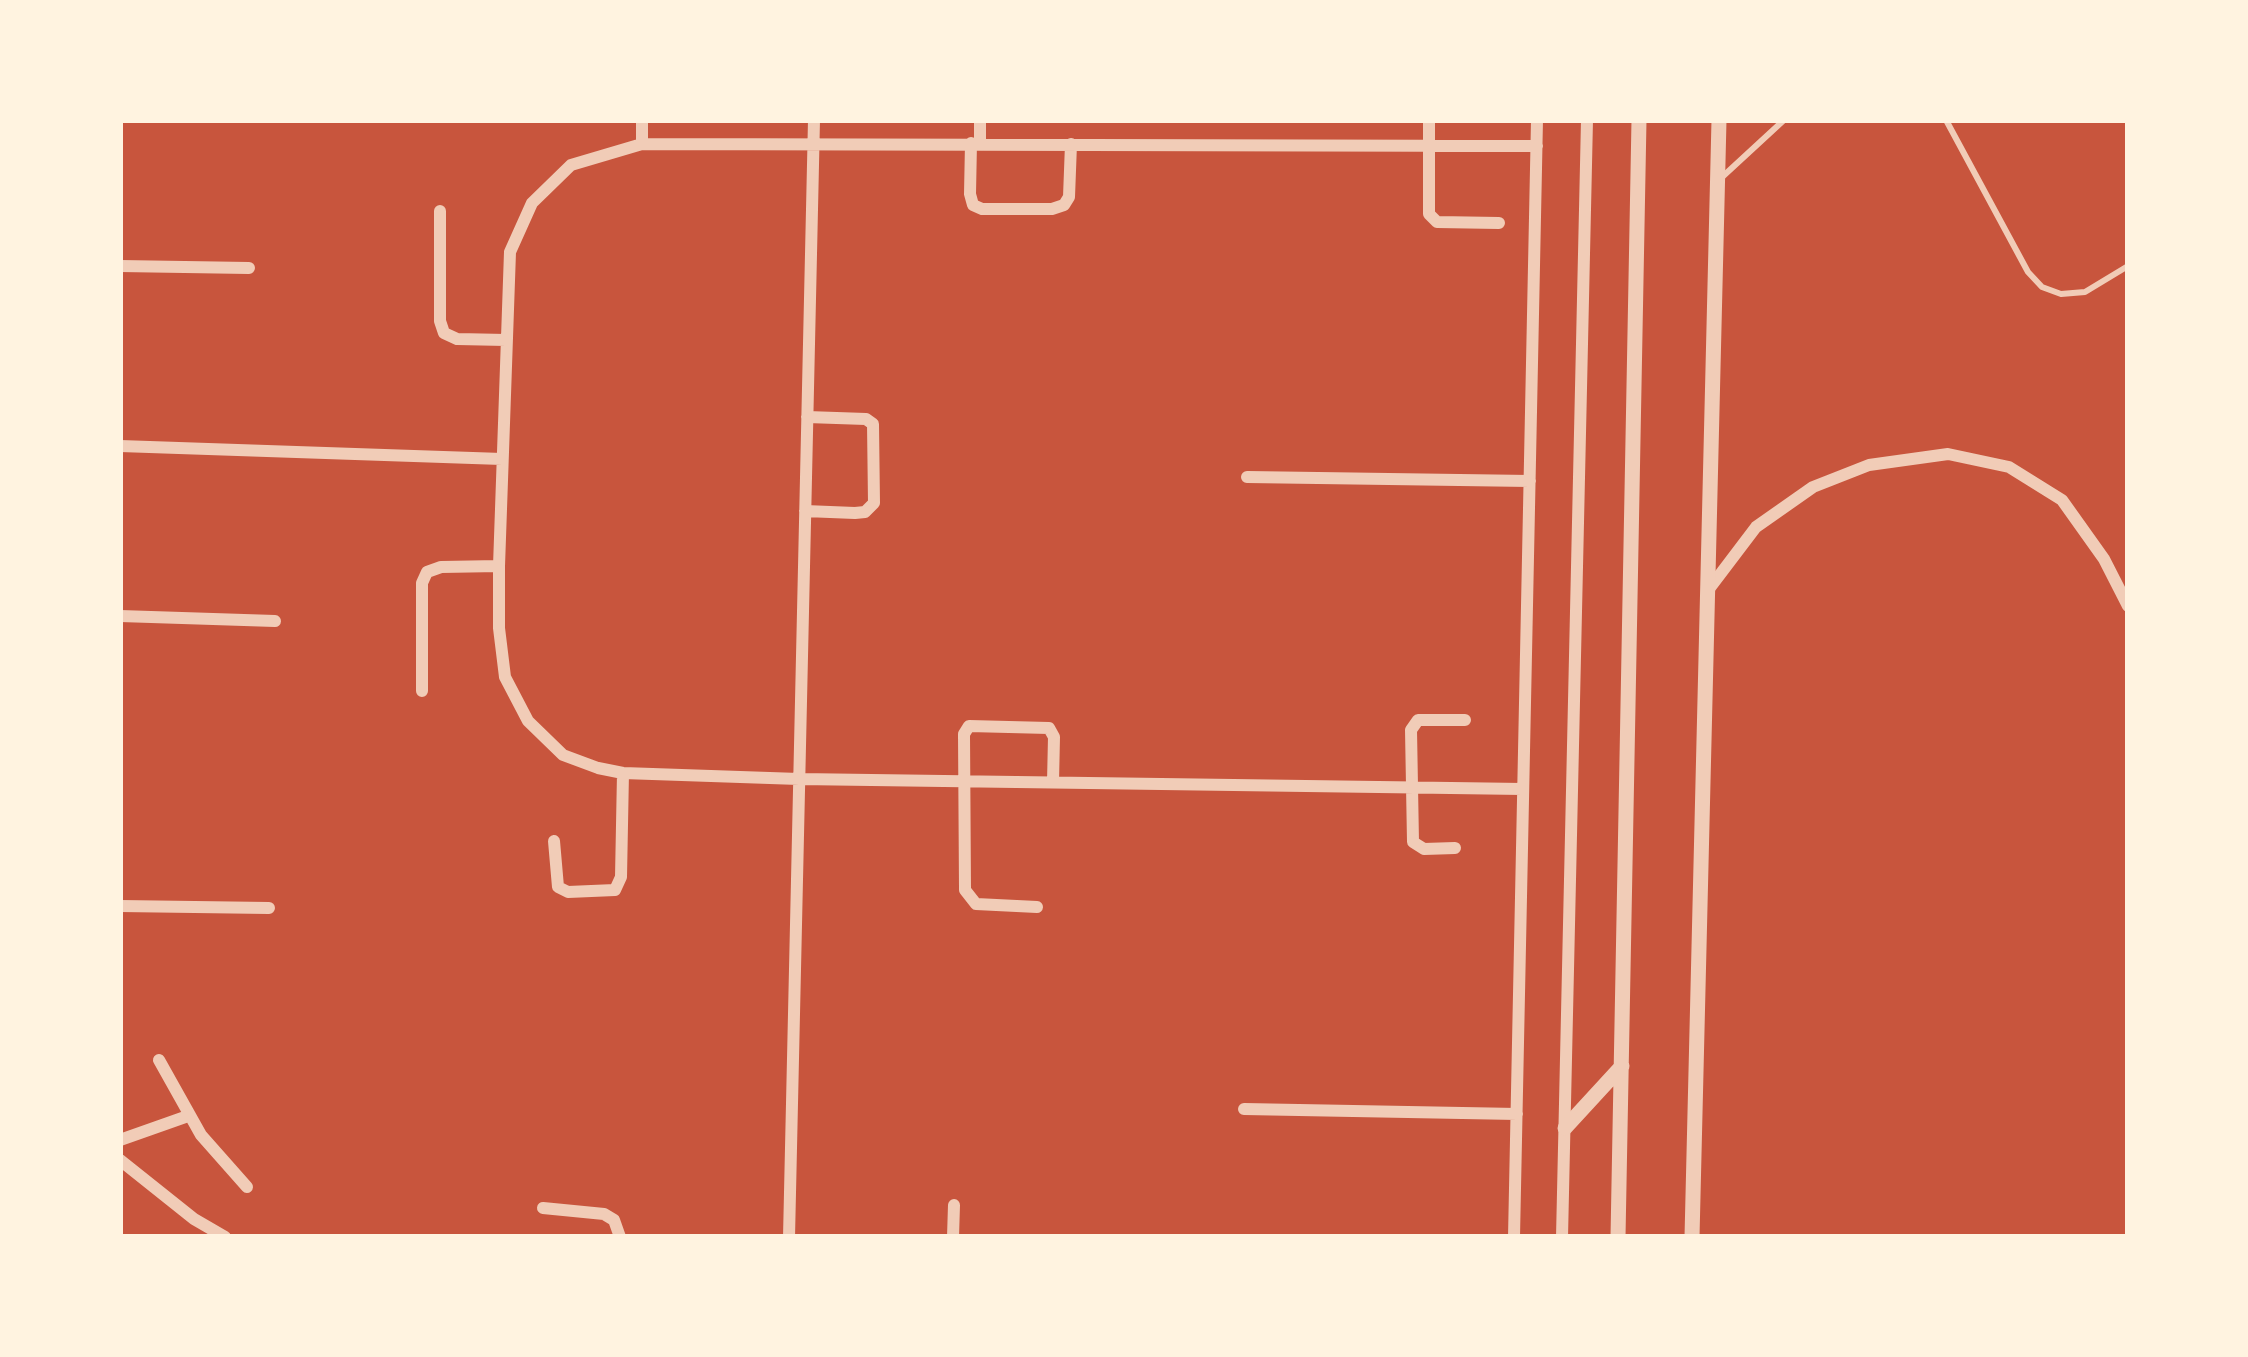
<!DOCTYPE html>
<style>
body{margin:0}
#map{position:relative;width:2248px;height:1357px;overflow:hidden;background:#c8553d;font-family:Ubuntu,sans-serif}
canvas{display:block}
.frame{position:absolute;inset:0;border:123px solid #fff3e0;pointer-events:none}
</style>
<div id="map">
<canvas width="2248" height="1357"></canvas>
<div class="frame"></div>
</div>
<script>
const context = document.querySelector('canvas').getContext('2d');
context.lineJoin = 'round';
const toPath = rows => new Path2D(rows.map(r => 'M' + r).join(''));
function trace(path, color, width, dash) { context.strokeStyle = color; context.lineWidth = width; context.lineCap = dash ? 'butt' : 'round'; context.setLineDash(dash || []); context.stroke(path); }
const service = toPath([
 [1946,120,2028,272,2042,287,2061,294,2085,292,2128,266],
 [1720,179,1784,120]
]);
const minor = toPath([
 [980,120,980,143],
 [1429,120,1429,214,1437,222,1499,223],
 [971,143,970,194,973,205,982,209,1052,209,1064,205,1069,197,1071,144],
 [642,144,642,120],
 [440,211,440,321,444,333,457,339,506,340],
 [120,266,249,268],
 [120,446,502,459],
 [1247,477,1530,481],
 [805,511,855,513,865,512,874,503,873,424,866,419,807,417],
 [1709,589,1756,527,1813,487,1869,465,1948,454,2009,467,2062,500,2104,559,2128,606],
 [120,616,275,621],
 [422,691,422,583,427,572,441,567,499,566],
 [1523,789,799,779,623,773,598,768,563,755,528,721,505,677,499,628,499,566,510,252,532,203,571,165,642,144,1537,146],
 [554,841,558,887,568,892,615,890,621,877,623,773],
 [1455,848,1424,849,1413,842,1411,730,1418,720,1465,720],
 [120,906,269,908],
 [1037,907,976,904,965,890,964,734,969,726,1049,728,1054,737,1053,782],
 [159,1060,201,1135,247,1187],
 [1244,1109,1517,1114],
 [120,1140,188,1116],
 [120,1160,194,1219,225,1237],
 [543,1208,604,1214,614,1220,620,1237],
 [789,1237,814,120],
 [953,1237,954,1205],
 [1514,1237,1537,120],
 [1562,1237,1587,120]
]);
const tertiary = toPath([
 [1565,1128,1622,1066],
 [1618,1237,1639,120],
 [1692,1237,1719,120]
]);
trace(service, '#f1ccb7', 6);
trace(minor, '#f1ccb7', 12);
trace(tertiary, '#f1ccb7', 15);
</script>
